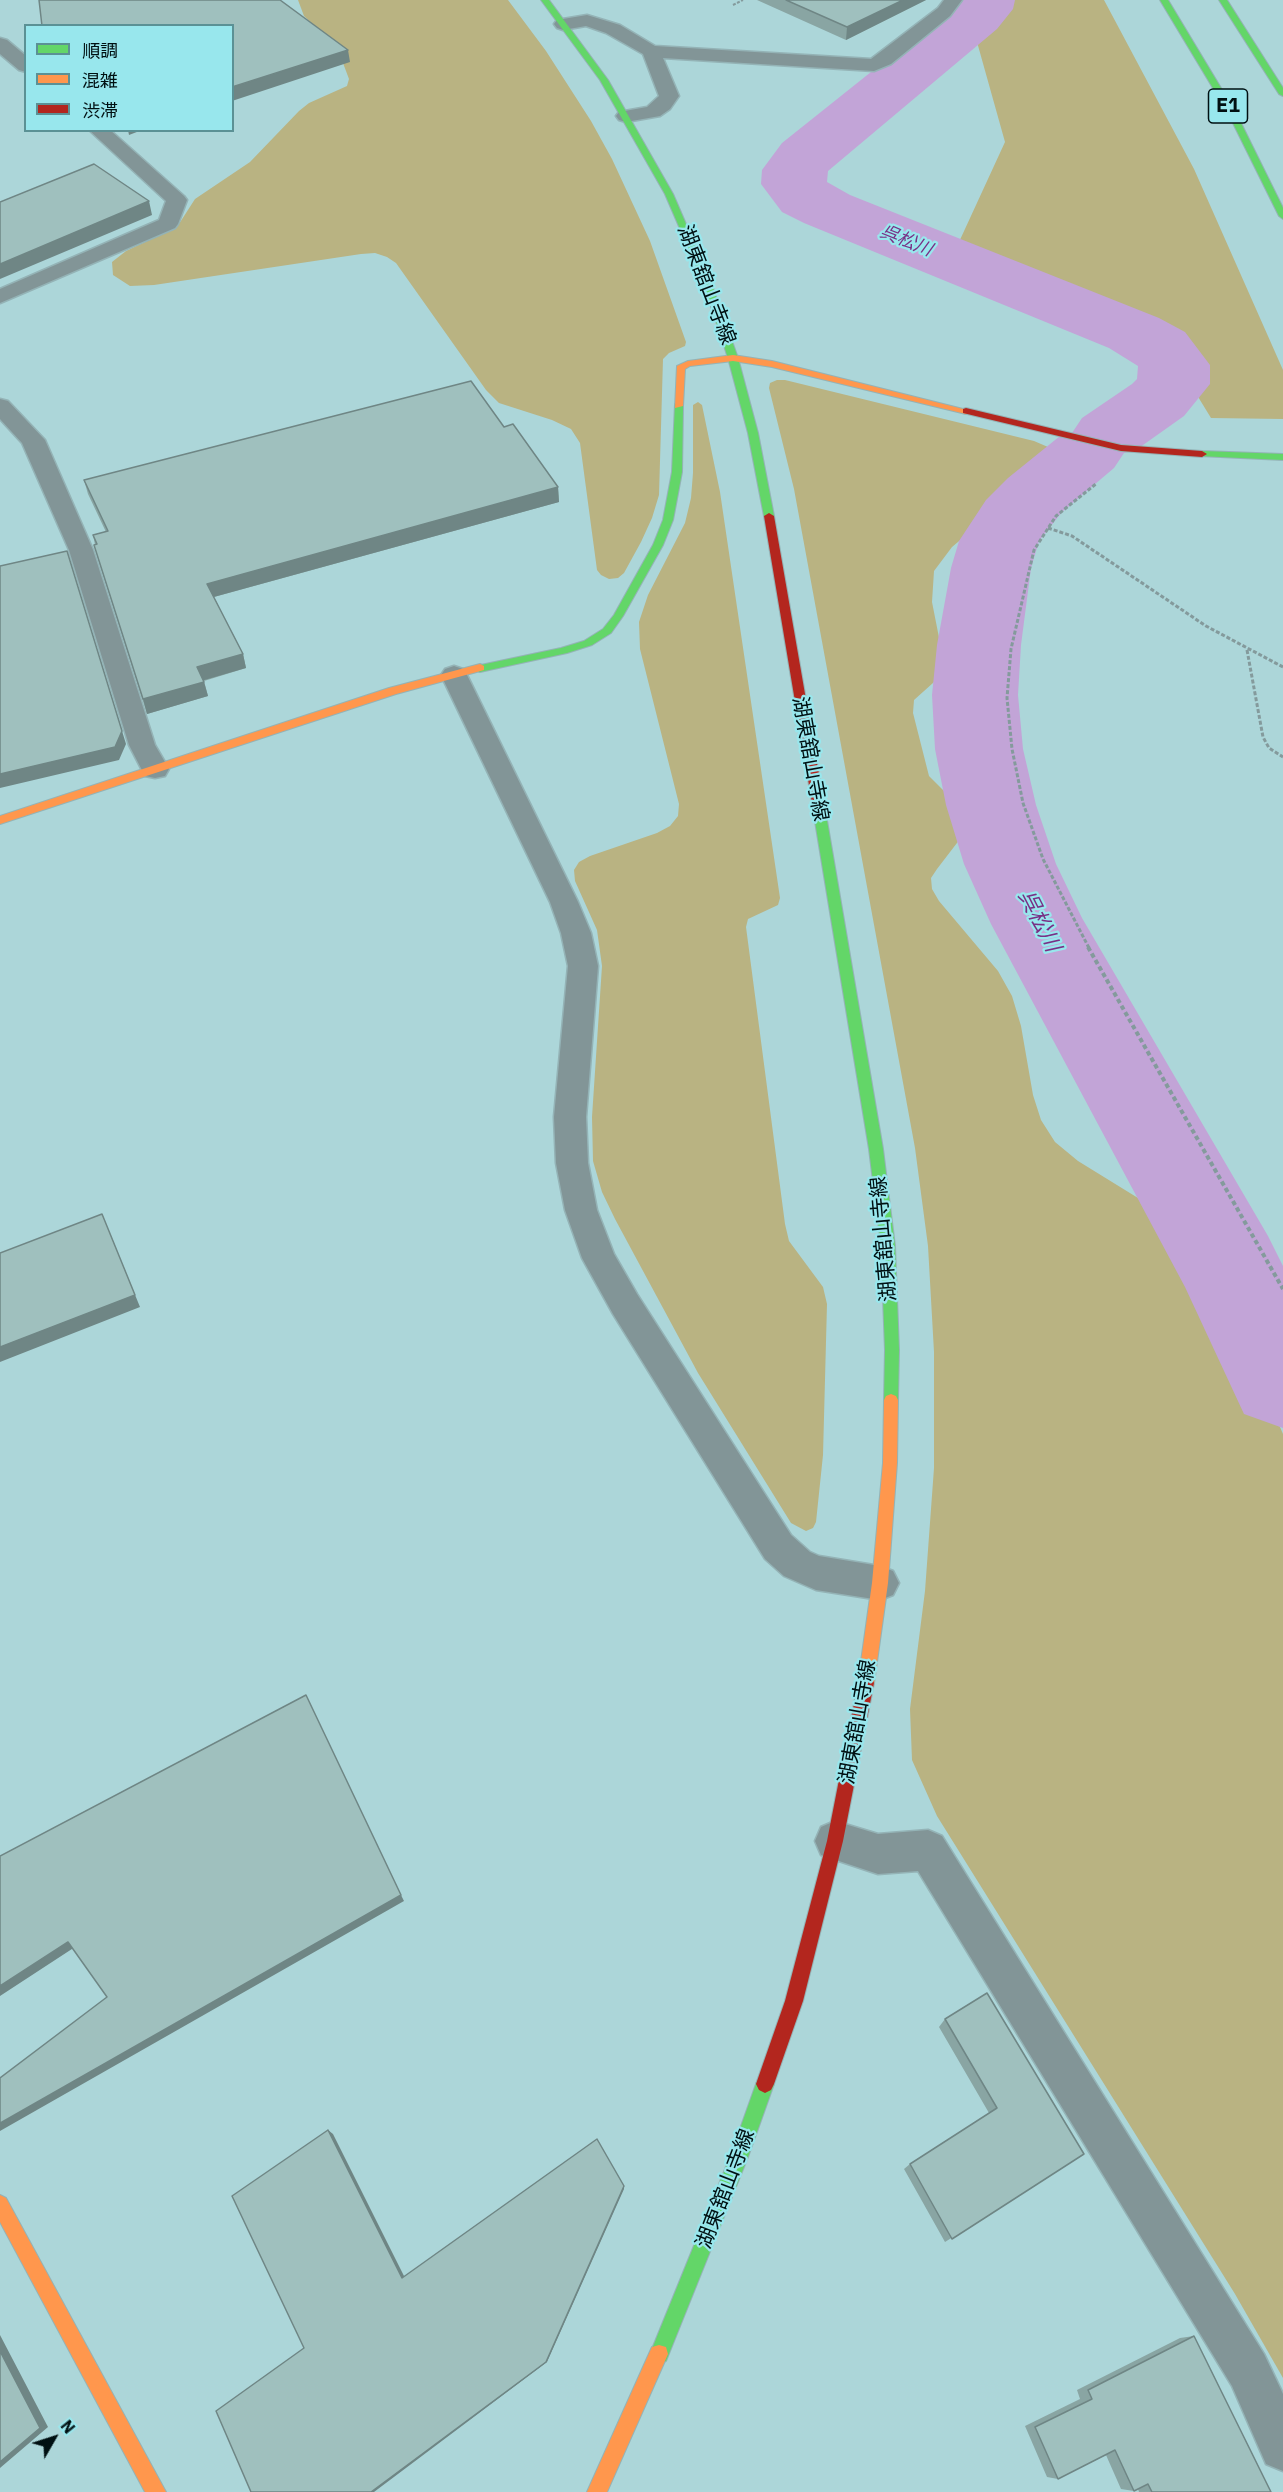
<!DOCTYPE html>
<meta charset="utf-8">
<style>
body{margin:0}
#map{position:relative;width:1283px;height:2492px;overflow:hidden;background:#acd6d9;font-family:"IBM Plex Sans","Noto Sans JP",sans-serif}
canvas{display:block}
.legend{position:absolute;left:24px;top:24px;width:210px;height:108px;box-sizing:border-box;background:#98e7ed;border:2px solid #5b9195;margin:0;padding:8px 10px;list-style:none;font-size:18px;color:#001012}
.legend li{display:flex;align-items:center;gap:12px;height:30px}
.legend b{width:30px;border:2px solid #5b9195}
.north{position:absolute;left:24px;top:2408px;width:60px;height:60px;-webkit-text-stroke:4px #98e7ed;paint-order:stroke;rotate:51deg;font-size:16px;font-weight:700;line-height:24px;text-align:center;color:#001012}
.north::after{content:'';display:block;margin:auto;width:21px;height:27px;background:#001012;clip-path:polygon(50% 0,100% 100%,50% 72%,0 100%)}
</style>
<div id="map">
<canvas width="1283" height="2492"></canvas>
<ul class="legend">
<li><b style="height:8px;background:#63d668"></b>順調</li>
<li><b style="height:8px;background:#ff974d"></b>混雑</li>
<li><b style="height:8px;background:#b3261e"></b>渋滞</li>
</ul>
<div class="north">N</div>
</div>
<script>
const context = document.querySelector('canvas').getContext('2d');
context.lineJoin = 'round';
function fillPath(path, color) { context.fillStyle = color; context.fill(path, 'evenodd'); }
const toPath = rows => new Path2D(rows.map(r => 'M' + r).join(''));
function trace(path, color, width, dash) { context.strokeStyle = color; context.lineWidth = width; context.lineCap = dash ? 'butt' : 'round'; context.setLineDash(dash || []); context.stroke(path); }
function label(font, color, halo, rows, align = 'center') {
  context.font = font + ' "IBM Plex Sans","Noto Sans JP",sans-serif'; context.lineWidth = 4.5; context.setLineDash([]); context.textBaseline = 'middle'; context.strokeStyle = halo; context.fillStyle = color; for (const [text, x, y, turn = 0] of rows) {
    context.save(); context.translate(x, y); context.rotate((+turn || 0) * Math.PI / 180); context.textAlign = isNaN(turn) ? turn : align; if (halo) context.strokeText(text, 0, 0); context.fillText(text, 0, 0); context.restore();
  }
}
const forest = toPath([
 [298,0,508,0,546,51,591,121,612,159,650,241,686,342,685,346,669,353,663,359,659,495,652,518,641,542,624,573,618,578,609,579,601,575,597,570,580,443,571,429,552,420,499,403,486,390,396,263,387,257,375,253,361,254,154,285,130,286,113,275,112,262,126,251,177,227,195,199,250,162,299,111,309,103,347,86,349,79,337,47,304,16],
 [986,0,1104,0,1194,169,1283,370,1283,419,1211,418,1159,333,959,242,1005,142,977,42],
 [777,380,785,380,1034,441,1048,447,1055,455,1050,465,952,547,934,571,932,602,944,663,943,674,914,700,913,713,929,776,962,809,969,817,970,826,937,869,931,878,932,889,939,901,998,971,1012,996,1021,1026,1033,1095,1041,1120,1055,1142,1078,1161,1138,1198,1180,1232,1210,1273,1235,1322,1283,1434,1283,2378,1235,2294,937,1816,912,1760,910,1709,925,1591,934,1468,934,1352,928,1246,915,1148,794,489,769,388,770,383],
 [698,402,702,405,720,492,780,898,778,905,748,919,746,927,785,1224,789,1241,823,1287,827,1304,823,1455,816,1522,813,1528,806,1531,791,1523,698,1373,615,1219,602,1192,593,1161,592,1117,602,966,597,930,575,881,574,870,579,862,590,856,657,833,670,826,678,816,679,804,640,649,639,622,648,595,685,523,691,498,693,473,693,405]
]);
const river = toPath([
 [957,0,1015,0,1013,9,997,29,828,171,827,182,850,195,1159,318,1185,332,1210,365,1210,384,1184,416,1136,450,1124,453,1114,468,1062,512,1039,541,1031,568,1021,645,1018,695,1023,749,1036,805,1056,864,1082,918,1268,1236,1283,1266,1283,1428,1244,1414,1185,1287,991,924,964,864,946,805,935,749,932,695,937,645,951,568,959,541,986,500,1008,478,1060,436,1072,433,1082,418,1132,384,1137,379,1138,366,1109,348,804,223,782,212,761,184,762,170,782,143,955,5,957,0]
]);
const pathFar2 = toPath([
 [733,5,743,0]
]);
const pathFar1 = toPath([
 [1048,528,1072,536,1206,626,1283,667],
 [1247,650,1263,737,1269,748,1283,757],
 [1089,948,1043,859,1023,803,1012,749,1007,698,1011,649,1034,550,1056,516,1097,483]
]);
const path = toPath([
 [1088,947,1283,1289]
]);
const street = toPath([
 [944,0,962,0,950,16,891,64,874,71,663,58,679,96,670,109,660,116,626,122,619,120,616,116,619,112,647,107,659,96,643,54,606,33,586,26,563,30,557,28,554,24,557,20,587,15,620,25,655,46,871,59,938,8,944,0],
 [0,38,7,40,26,56,26,72,19,70,0,54,0,38],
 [89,130,110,130,184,196,187,200,178,224,175,228,0,303,0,289,159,220,166,201,89,130],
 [0,399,8,401,45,440,93,550,155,745,169,769,165,776,155,778,145,776,129,745,69,550,22,443,0,419,0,399],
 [454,666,463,669,467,675,578,902,591,933,598,966,586,1117,588,1163,597,1210,614,1254,637,1294,791,1535,810,1552,819,1556,880,1566,893,1571,899,1583,893,1595,880,1600,816,1590,784,1576,765,1559,613,1314,582,1258,565,1210,556,1163,554,1117,568,966,561,933,550,902,441,675,445,669,454,666],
 [835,1821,878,1834,928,1830,942,1836,1264,2354,1283,2394,1283,2471,1266,2464,1232,2386,918,1871,878,1874,821,1855,815,1841,821,1827,835,1821]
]);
const fast = toPath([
 [541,0,549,0,608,80,673,194,711,282,738,358,758,433,774,516,773,518,769,519,764,516,748,433,728,358,703,282,665,194,600,80,541,0],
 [1160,0,1168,0,1236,113,1283,208,1283,219,1279,216,1228,113,1160,0],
 [1219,0,1227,0,1283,88,1283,96,1279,94,1219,0],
 [675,404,683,406,682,472,673,520,663,545,623,616,611,633,592,645,567,653,480,672,476,670,476,666,561,648,584,641,603,629,614,615,653,545,663,520,672,472,675,404],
 [1202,451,1283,454,1283,460,1199,456,1199,452,1202,451],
 [818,799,824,803,883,1149,895,1246,899,1350,898,1400,896,1404,891,1406,886,1404,884,1400,885,1350,881,1246,869,1149,812,803,818,799],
 [765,2075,771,2078,774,2084,748,2157,666,2361,659,2363,652,2361,650,2354,730,2157,756,2084,759,2078,765,2075]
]);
const slow = toPath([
 [733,355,772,361,971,411,966,414,772,367,733,361,690,366,685,369,683,406,675,408,677,366,688,361,733,355],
 [480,664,484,666,484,670,396,694,0,824,0,816,389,688,480,664],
 [891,1394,896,1396,898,1400,897,1463,888,1583,874,1683,872,1688,866,1691,860,1688,858,1683,872,1583,883,1463,884,1400,886,1396,891,1394],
 [0,2195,6,2198,166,2492,145,2492,0,2222,0,2195],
 [659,2345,666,2347,668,2354,607,2492,587,2492,652,2347,659,2345]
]);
const jam = toPath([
 [966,408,1121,445,1202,451,1207,454,1202,457,1121,451,963,413,963,409,966,408],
 [769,513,774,516,824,803,818,807,812,803,764,516,769,513],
 [866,1675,872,1678,874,1683,843,1841,803,2001,774,2084,771,2090,765,2093,759,2090,756,2084,785,2001,827,1841,858,1683,860,1678,866,1675]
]);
const wall = toPath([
 [757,0,926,0,846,40],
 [504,427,558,487,559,502,214,597,243,654,246,668,204,681,208,696,147,714,98,559,93,535,106,532,88,494,84,480],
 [945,2019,1084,2154,945,2242,904,2169,910,2164,989,2113,939,2027],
 [1194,2336,1271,2492,1139,2492,1138,2489,1134,2491,1121,2489,1106,2455,1058,2479,1047,2477,1025,2426,1080,2399,1077,2390,1180,2338]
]);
const shadedWall = toPath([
 [903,0,926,0,846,40,847,27],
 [348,50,350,62,232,101,232,87],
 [128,130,142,130,129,135],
 [149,201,152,215,0,279,0,264],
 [558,487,559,502,210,598,207,584],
 [67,551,126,744,119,760,0,788,0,774],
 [243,654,246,668,201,681,197,667],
 [204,682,208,696,147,714,143,699],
 [102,1214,140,1307,0,1362,0,1347],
 [401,1895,404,1901,0,2131,0,2123],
 [68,1942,75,1947,0,1996,0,1986],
 [328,2130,333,2134,406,2280,402,2278],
 [624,2186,624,2189,547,2362,374,2492,371,2492],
 [0,2335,48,2427,0,2468]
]);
const building = toPath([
 [39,0,280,0,348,50,232,87,232,26,42,26,39,0],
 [786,0,903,0,847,27,786,0],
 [94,164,149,201,0,264,0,202,94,164],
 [471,381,504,427,513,424,558,487,207,584,243,654,197,667,204,682,143,699,94,545,97,544,93,535,108,531,84,480,471,381],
 [67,551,122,731,115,747,0,774,0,566,67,551],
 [102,1214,135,1295,0,1347,0,1253,102,1214],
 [306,1695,401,1895,0,2123,0,2078,107,1997,68,1942,0,1986,0,1856,306,1695],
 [987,1993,1084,2154,952,2239,910,2164,997,2108,945,2019,987,1993],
 [328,2130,402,2278,597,2139,624,2186,546,2362,371,2492,251,2492,216,2411,304,2348,232,2196,328,2130],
 [1194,2336,1271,2492,1152,2492,1148,2484,1134,2491,1115,2450,1058,2479,1035,2427,1092,2399,1088,2390,1194,2336],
 [0,2351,40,2428,0,2462,0,2351]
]);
const farWaternames = [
 ["呉松川",906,241,22]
];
const shields = [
 [1228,106,39]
];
const shieldNames = [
 ["E1",1228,106]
];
const streetNames = [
 ["湖東舘山寺線",706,285,69],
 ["湖東舘山寺線",810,759,80],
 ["湖東舘山寺線",884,1239,-95],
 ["湖東舘山寺線",858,1722,-80],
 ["湖東舘山寺線",726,2189,-69]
];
const waterNames = [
 ["呉松川",1039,921,63]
];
fillPath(forest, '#b9b382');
fillPath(river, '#c2a4d7');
trace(street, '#94b3b6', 3);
trace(fast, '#94b3b6', 2);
trace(slow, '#94b3b6', 2);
trace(jam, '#94b3b6', 2);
trace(pathFar2, '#849a9c', 2, [3, 1.5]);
trace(pathFar1, '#849a9c', 3, [4, 2]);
trace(path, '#849a9c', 4, [4.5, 3]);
fillPath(street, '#829597');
fillPath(fast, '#63d668');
fillPath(slow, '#ff974d');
fillPath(jam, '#b3261e');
fillPath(wall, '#89a5a3');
fillPath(shadedWall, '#6f8685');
fillPath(building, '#9fc0be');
trace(building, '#6f8685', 1.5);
label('italic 18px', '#793085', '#98e7ed', farWaternames);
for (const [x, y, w] of shields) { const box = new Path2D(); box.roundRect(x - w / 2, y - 17, w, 34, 4.5); context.fillStyle = '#98e7ed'; context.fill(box); trace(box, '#001012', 1.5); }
label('bold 20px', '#001012', null, shieldNames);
label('21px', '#001012', '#98e7ed', streetNames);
label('italic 22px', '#793085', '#98e7ed', waterNames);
</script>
